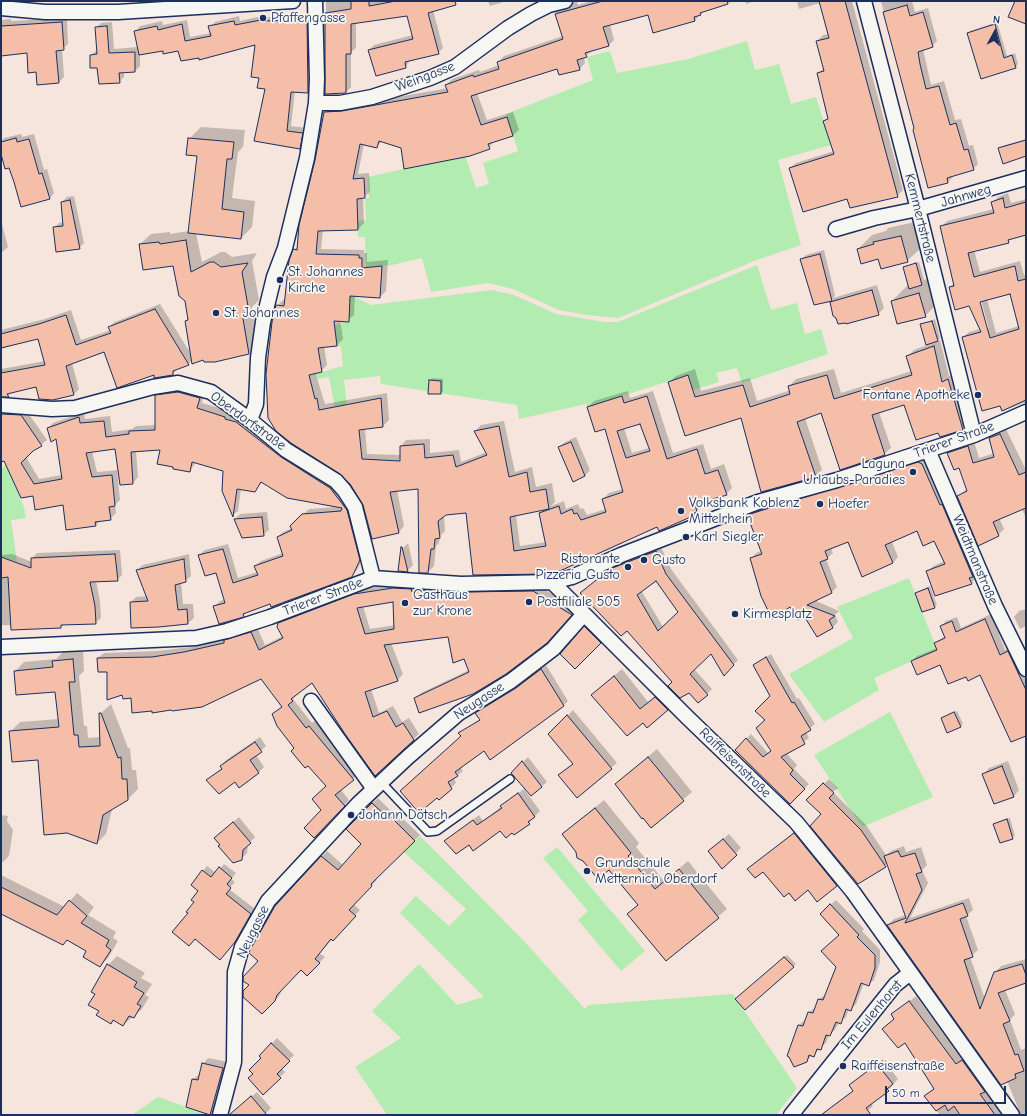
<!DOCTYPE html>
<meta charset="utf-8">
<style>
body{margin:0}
#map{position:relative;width:1027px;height:1116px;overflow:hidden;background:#f6e5dc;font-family:"Comic Neue",sans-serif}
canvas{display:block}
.frame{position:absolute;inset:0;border:2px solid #1b2f5e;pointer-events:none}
.north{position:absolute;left:975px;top:12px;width:40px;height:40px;-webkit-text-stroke:3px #f6f6f2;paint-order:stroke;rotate:7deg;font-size:11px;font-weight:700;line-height:16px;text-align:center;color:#1b2f5e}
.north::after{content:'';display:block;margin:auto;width:14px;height:18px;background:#1b2f5e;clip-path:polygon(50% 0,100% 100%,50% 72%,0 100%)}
.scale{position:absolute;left:885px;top:1086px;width:121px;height:18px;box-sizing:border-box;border:2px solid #1b2f5e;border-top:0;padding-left:5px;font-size:12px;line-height:14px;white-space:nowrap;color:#1b2f5e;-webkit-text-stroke:3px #f6f6f2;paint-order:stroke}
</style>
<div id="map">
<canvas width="1027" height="1116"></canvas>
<div class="frame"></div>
<div class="north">N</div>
<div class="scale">50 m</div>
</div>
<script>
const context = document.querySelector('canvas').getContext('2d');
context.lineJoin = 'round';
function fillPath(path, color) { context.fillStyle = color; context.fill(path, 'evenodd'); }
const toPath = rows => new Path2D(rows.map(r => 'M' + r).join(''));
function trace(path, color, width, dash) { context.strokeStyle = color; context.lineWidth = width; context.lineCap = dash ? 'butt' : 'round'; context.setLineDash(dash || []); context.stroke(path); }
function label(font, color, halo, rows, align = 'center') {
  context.font = font + ' "Comic Neue",sans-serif'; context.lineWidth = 3.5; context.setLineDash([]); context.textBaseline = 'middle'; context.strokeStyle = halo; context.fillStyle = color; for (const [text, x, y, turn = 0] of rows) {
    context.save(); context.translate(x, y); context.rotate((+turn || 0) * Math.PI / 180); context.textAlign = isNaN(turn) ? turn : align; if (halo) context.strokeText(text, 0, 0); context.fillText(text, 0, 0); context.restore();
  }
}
const green = toPath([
 [747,41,755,70,779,64,791,104,816,97,831,145,778,160,801,245,754,261,618,318,587,315,559,310,513,289,488,283,431,292,422,258,392,265,366,267,365,237,358,237,358,221,366,220,365,198,369,198,368,177,465,155,476,188,489,184,483,163,518,151,506,114,593,80,587,57,610,51,617,73,688,59],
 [757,265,771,310,797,303,805,334,821,329,828,354,742,383,737,368,716,373,719,382,693,390,688,375,587,407,586,404,519,419,517,405,381,384,380,376,344,380,347,406,335,407,329,377,317,379,315,374,343,366,341,346,337,346,335,326,345,321,346,293,371,305,492,290,514,295,556,314,605,322,618,322],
 [6,464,24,507,26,518,11,520,17,561,1,558,1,470],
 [909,578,937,650,874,678,879,690,824,722,789,674,853,638,837,607],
 [890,712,933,797,862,827,814,755],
 [420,836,525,942,585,1009,588,1005,733,994,797,1088,776,1115,387,1115,355,1067,401,1038,372,1011,419,964,457,1005,484,997,400,913,416,896,449,926,466,909,404,852],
 [557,847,645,951,621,971,578,920,588,911,543,858],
 [158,1097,178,1104,206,1115,132,1115]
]);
const shadow = toPath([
 [326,1,458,1,433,10,443,48,438,53,410,60,406,67,376,75,369,50,374,45,413,35,407,15,356,22,356,48,351,52,351,87,346,92,326,93],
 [488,1,507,1,490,6],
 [577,1,578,5,591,1,735,1,705,10,695,20,654,32,649,14,610,24,614,40,609,45,592,51,584,57,585,63,580,69,558,67,477,93,487,120,513,112,519,130,513,135,494,141,489,148,402,148,382,141,377,147,364,144,358,174,369,173,370,192,363,198,364,223,358,229,323,230,321,249,364,250,364,253,367,253,367,262,388,260,386,291,380,297,355,295,354,315,348,320,340,320,343,339,337,345,324,346,327,365,321,371,315,372,325,404,387,393,389,420,383,426,365,428,367,454,401,455,401,446,406,440,430,439,430,453,459,450,461,462,487,452,475,431,481,425,504,421,515,472,532,467,536,487,552,483,555,502,551,506,564,501,566,509,578,504,580,509,583,508,587,515,606,509,603,499,609,493,623,489,605,428,588,407,594,401,628,391,630,398,653,391,673,453,703,444,711,469,724,464,732,488,726,494,701,501,702,505,694,514,658,526,473,574,467,512,446,514,444,516,445,531,440,536,439,543,436,546,434,566,428,572,419,488,397,490,404,526,399,532,364,504,351,484,341,473,277,306,283,300,286,300,294,250,298,246,325,112,331,106,348,106,448,88,446,85,452,79,479,70,480,72,499,65,498,62,504,56,563,36,555,13,561,7],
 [641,423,649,448,632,453,624,428],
 [544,509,540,513,546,542,520,546,516,515],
 [745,1,755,1,746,4],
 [797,1,852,1,903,190,897,196,848,198,790,168,796,163,834,151,824,121,829,117,818,73,824,68,817,41,823,35,829,34,820,3,799,9],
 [881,1,912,1,915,12,928,8,937,41,932,46,923,49,931,85,944,81,955,120,961,119,969,146,973,145,978,164,973,169,952,175,953,177,948,182,929,187],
 [266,15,266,17,312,16,313,87,308,92,295,91,291,126,307,128,305,143,299,148,255,140,266,88,260,77,256,44,200,56,179,50,163,50,140,54,140,66,135,71,124,71,124,77,119,82,98,67,91,55,97,50,96,28,101,23,112,22,114,49,138,47,135,32,140,26,162,21,163,25,187,20,190,37,211,33,210,27,215,22,239,16,240,21],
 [67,18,68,44,62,49,64,77,59,82,28,52,1,55,1,20,11,19,11,21],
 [997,22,1007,56,1015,53,1018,64,1016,67,982,77,968,33,970,31],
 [201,127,245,130,243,147,238,152,232,198,255,201,252,227,241,238,196,233,202,262,221,252,225,252,232,257,257,253,252,261,259,300,252,307,259,343,249,353,192,360,189,364,178,368,173,374,155,373,105,351,72,363,79,389,74,394,53,399,37,386,12,392,8,396,1,396,1,369,45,361,38,337,1,349,1,330,45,319,71,310,81,340,111,330,109,327,115,322,160,304,191,354,186,321,189,318,186,300,174,265,140,244,151,234,170,232,170,234,189,231,198,156,189,139],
 [21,134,22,137,34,134,44,170,47,169,54,193,49,199,10,167,1,150,1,142,4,138],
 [1026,139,1026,155,999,149,1002,146],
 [1008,193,1011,203,1026,199,1026,234,1012,238,1008,242,974,250,980,272,1020,261,1024,275,1026,275,1026,404,1023,403,1003,411,963,337,969,332,980,329,969,305,950,287,954,283,941,227,947,221,994,209,992,203,998,197],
 [1011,293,1019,326,996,333,987,299],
 [978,297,980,297,989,329,986,326],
 [74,196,84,243,79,248,54,228,59,223,64,222,62,202,67,197],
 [1,220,8,247,1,253],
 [915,222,922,247,907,261,879,258,858,249,872,235,886,231,888,228],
 [824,250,835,295,833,298,877,285,884,308,878,314,831,302,834,299,815,304,802,259,806,255],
 [919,262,924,280,936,277,942,299,925,316,892,301,909,284,904,267],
 [935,319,940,338,936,342,940,340,949,376,955,373,969,422,963,429,941,436,939,432,905,403,879,412,891,448,884,454,822,412,805,418,822,470,815,476,741,417,686,435,669,382,676,376,695,369,701,391,750,378,757,401,791,390,789,386,796,379,834,369,841,393,912,371,908,356,914,350,927,345,921,325],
 [432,378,443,379,443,391,441,393,430,381],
 [184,387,204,392,202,403,230,411,336,482,352,505,365,554,357,570,351,576,248,611,243,616,215,606,220,601,226,599,217,571,199,555,205,550,228,544,238,578,258,572,255,566,261,561,283,553,278,537,283,532,292,528,291,526,309,509,337,507,262,482,254,491,241,489,238,511,233,515,223,491,224,470,196,462,190,471,174,466,161,448,136,451,138,477,133,483,117,470,120,500,115,505,116,513,110,519,101,520,96,525,64,503,33,495,5,459,1,461,1,406,26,410,47,440,26,457,39,479,62,475,57,438,48,428,53,423,84,412,85,419,110,416,112,432,132,429,136,426,156,425,156,396,161,390],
 [116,448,119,470,97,472,92,451],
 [1006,429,1026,470,1026,518,1022,509,999,518,1004,529,998,535,958,496,967,489,959,467,948,453,954,447,974,441,979,458,995,453,990,438,996,432],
 [576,437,590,470,585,476,573,481,559,447,565,442],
 [924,457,977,577,971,583,927,572,933,566,945,561,935,540,917,530,892,542,898,557,893,563,862,576,848,540,831,548,833,553,826,559,837,587,832,592,814,600,839,611,835,615,838,622,833,627,817,636,804,615,791,606,751,559,756,553,762,551,748,516,754,510],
 [267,512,269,530,263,535,235,519,240,514],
 [408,543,413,565,407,571,399,570,403,548],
 [661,547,671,569,738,660,724,674,711,653,694,669,712,689,707,694,689,692,673,682,627,630,586,589,616,565],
 [656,580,679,612,663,627,641,590],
 [120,550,122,575,117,580,96,581,100,601,101,618,95,623,64,624,60,627,1,625,1,555,12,554,32,562,32,558,37,553],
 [189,554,191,576,185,581,181,582,183,604,193,604,194,618,188,623,159,626,131,602,136,597,147,596,137,570,143,565],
 [400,583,431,585,430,592,468,587,539,586,576,609,553,636,415,698,421,693,469,670,464,658,448,636,391,643,403,674,398,680,371,689,379,713,393,706,402,722,409,718,419,734,375,774,312,681,297,694,293,699,312,723,315,721,358,774,341,790,349,800,320,832,327,786,295,748,273,715,282,706,261,678,172,709,153,710,131,696,123,693,98,658,104,653,158,651,190,647,227,639,230,635,257,627,265,645,283,636,279,624,284,618,361,589],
 [394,601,395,625,370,629,363,606],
 [930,586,937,605,923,611,916,593],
 [1026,609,1026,626,1020,629,1014,617,1019,611],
 [991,614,1005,650,1013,646,1026,673,1026,735,981,674,966,675,941,664,912,661,917,656,937,648,935,643,945,636,941,626,946,621,957,617,961,628],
 [591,622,606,637,575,668,562,654],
 [83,650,84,671,79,676,84,726,87,726,88,738,101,737,100,714,111,704,128,748,130,748,132,770,136,770,138,789,128,799,112,809,106,834,97,843,39,759,10,732,20,722,59,719,56,690,15,671,24,662,56,659,63,652],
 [771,654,797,699,799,698,815,724,806,732,809,738,786,753,797,765,794,769,809,784,790,803,736,750,751,734,768,753,771,750,766,720,771,696,754,665],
 [546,665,568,701,563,706,484,749,460,767,463,771,454,778,456,783,439,799,462,736,460,733,480,719,477,713,481,708,522,683],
 [622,669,648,702,663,690,675,702,647,727,643,722,592,695],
 [573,710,617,763,577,796,574,763,550,734],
 [957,711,963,724,960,726,942,719],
 [260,737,266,746,256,755,264,767,259,772,240,787,236,781,207,780,222,768,221,766,226,760],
 [657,749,692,792,652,826,616,784],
 [528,757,547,782,531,795,525,788,524,789,540,811,534,817,529,823,501,829,469,844,445,841,479,815,483,821,525,788,512,773],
 [1008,761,1019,790,1014,796,995,803,984,774,989,768],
 [829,779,838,788,833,792,866,825,886,855,891,851,904,846,906,852,921,847,927,865,922,870,928,883,910,918,969,898,973,910,966,916,978,950,970,957,985,999,995,972,1001,966,1026,959,1026,982,1005,990,1015,1014,1010,1020,1021,1050,1026,1048,1026,1115,1021,1115,1007,1081,888,925,894,919,906,915,887,864,858,883,823,814,808,800],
 [378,798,395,815,397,813,420,835,376,879,377,880,353,904,360,910,319,953,325,957,307,975,301,969,282,989,280,995,262,1013,250,985,276,907,327,851,343,865,362,843,347,829],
 [604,800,639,843,636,847,664,881,688,861,727,909,666,960,628,914,639,904,609,868,563,834],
 [1,815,8,816,7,821,13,830,9,856,3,862,1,861],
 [239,817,255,837,248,844,247,853,241,859,221,845,221,833],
 [1010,818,1015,836,1000,842,994,824],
 [799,828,842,880,817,901,808,889,789,892,763,870,749,869],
 [729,834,741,848,722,867,715,846],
 [224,864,236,873,231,879,235,882,229,889,255,909,240,936,220,959,189,913,199,891,192,885,207,866,216,873],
 [1,875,65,907,77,893,94,907,88,915,116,932,113,938,118,941,108,958,100,966,88,951,67,939,1,913],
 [836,900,864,929,862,931,880,950,880,962,874,980,868,985,864,983,856,1004,850,1010,849,1009,846,1017,840,1022,839,1022,835,1030,829,1035,826,1043,806,1061,799,1025,805,1020,806,1021,809,1012,816,1007,819,999,826,994,837,966,840,935,826,909],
 [787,955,796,964,793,967,739,997],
 [117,956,145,973,141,978,152,984,145,995,149,997,142,1009,123,1025,114,1019,111,1022,100,1011,96,994,108,965],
 [916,996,962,1059,968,1054,1013,1115,940,1115,925,1096,934,1088,905,1042,884,1029,895,1019,892,1015],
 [277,1038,294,1055,281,1068,285,1072,263,1094,262,1058,260,1056],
 [208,1058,228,1062,215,1110,210,1115,188,1107,193,1079,200,1074,203,1064],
 [883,1059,898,1079,888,1090,871,1103,873,1106,863,1115,827,1115,826,1112,831,1107,854,1090,850,1085],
 [257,1092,271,1108,264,1115,231,1115]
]);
const building = toPath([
 [351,1,369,1,369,6,396,1,455,1,456,5,428,13,439,54,405,62,406,68,376,76,368,50,413,39,407,16,351,24,351,54,346,54,346,93,325,94,325,13,351,9,351,1],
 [603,1,727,1,728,4,700,13,701,15,694,17,695,21,653,33,648,15,603,27,609,46,585,53,587,57,577,60,580,70,559,75,557,69,471,96,481,125,507,117,513,136,488,144,490,149,470,156,404,169,401,148,379,141,377,148,360,144,353,179,364,178,365,198,357,199,358,230,318,231,316,254,359,255,359,258,362,258,362,268,382,266,380,298,350,296,349,322,334,321,337,346,318,348,322,372,309,375,315,399,317,398,319,410,381,398,383,427,359,430,362,459,400,461,400,446,424,444,425,458,453,455,456,467,487,455,474,431,499,426,509,477,527,472,530,492,546,489,549,509,510,517,514,551,546,546,539,513,559,506,561,514,572,509,574,514,577,513,581,520,606,512,602,499,623,492,605,429,595,432,587,407,622,396,624,403,647,396,667,459,697,449,705,474,718,470,727,495,695,504,697,512,694,513,695,515,659,531,657,527,562,570,551,574,473,575,466,513,446,515,438,521,440,538,435,539,434,549,431,549,428,573,419,573,418,489,390,492,399,533,372,539,363,505,350,484,340,474,291,443,276,431,268,418,266,374,272,322,276,305,284,306,289,260,293,249,297,250,299,225,315,160,324,112,342,111,448,92,445,85,473,75,474,77,499,69,497,62,563,39,555,14,603,1],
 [640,424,650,451,626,458,617,431,640,424],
 [819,1,845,1,898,197,850,208,847,199,803,212,789,168,834,154,823,121,828,119,817,73,824,71,816,41,829,38,819,1],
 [1015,1,1026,1,1026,24,1008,17,1015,1],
 [907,5,910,16,923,12,933,47,918,52,920,64,926,89,939,86,950,125,956,123,964,150,968,149,974,170,947,178,948,183,928,188,913,130,914,128,883,12,907,5],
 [261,20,261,21,307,20,308,93,291,92,287,131,303,133,300,149,254,141,265,89,257,88,259,78,251,77,255,45,199,60,199,58,181,61,178,51,163,54,163,51,139,55,134,31,157,26,158,30,182,24,185,41,211,36,208,26,234,21,235,25,261,20],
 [62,22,64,50,56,51,59,83,37,85,36,72,28,73,27,53,1,56,1,26,62,22],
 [995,24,1004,58,1012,55,1016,68,981,79,967,33,995,24],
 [107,26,109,53,135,52,135,72,119,73,120,83,99,84,97,68,90,68,90,55,97,54,95,27,107,26],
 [16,138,17,142,29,139,39,174,42,173,50,199,21,207,14,182,9,168,5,169,1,154,1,142,16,138],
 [188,138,234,142,232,159,227,159,222,209,244,212,241,239,188,233,197,156,186,155,188,138],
 [1026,140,1026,156,1003,164,998,148,1026,140],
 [1003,198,1005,208,1026,202,1026,235,1008,240,1009,243,968,253,974,277,1015,266,1018,281,1026,279,1026,400,1002,411,1000,406,982,411,962,337,981,332,969,306,955,310,949,287,954,286,940,226,994,213,991,202,1003,198],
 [1010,294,1019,329,990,338,980,302,1010,294],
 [70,200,80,249,56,252,53,227,63,226,61,202,70,200],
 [901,236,908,262,881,269,878,259,861,264,857,249,874,244,873,242,901,236],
 [186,240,191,272,210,262,214,262,221,267,248,263,242,272,249,312,242,313,249,354,215,362,204,362,203,360,192,364,185,321,188,320,185,301,179,296,173,266,143,270,139,244,159,242,160,244,186,240],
 [820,254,832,301,814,305,800,259,820,254],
 [916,263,922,285,909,289,903,267,916,263],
 [872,290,879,315,846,324,846,323,838,324,836,318,833,316,830,302,872,290],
 [919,293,926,317,897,324,891,301,919,293],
 [155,309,189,365,173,371,173,375,154,378,154,375,117,388,104,352,66,366,74,395,53,400,39,399,36,387,7,394,9,397,1,397,1,373,45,365,38,339,1,348,1,334,39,324,66,315,76,345,111,333,108,327,155,309],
 [932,321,938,341,926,345,920,324,932,321],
 [934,346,942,382,948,379,963,430,940,437,938,433,916,440,904,405,872,415,885,455,840,470,821,413,797,422,816,477,761,492,741,418,685,436,668,382,688,375,695,397,743,385,750,407,790,394,788,386,827,375,834,399,912,375,906,356,934,346],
 [429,380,441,381,441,394,428,394,429,380],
 [178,392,200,398,197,408,225,417,225,419,236,422,281,457,330,488,347,510,360,560,352,577,271,607,270,604,243,614,244,617,219,624,213,606,225,603,216,573,205,576,198,555,223,549,233,583,258,575,254,566,283,556,277,537,292,530,290,526,302,514,341,511,342,508,287,498,261,482,255,492,237,489,233,517,222,491,223,471,192,462,190,472,173,469,173,467,157,464,160,450,131,452,133,484,120,485,115,449,86,453,92,477,112,475,115,506,109,507,111,520,95,522,96,526,66,530,63,505,35,510,33,496,21,498,4,461,1,462,1,414,21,415,42,446,33,451,21,463,34,484,62,479,56,439,51,442,47,428,79,417,80,423,104,421,106,437,129,434,129,431,155,430,155,395,178,392],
 [1000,434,1019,475,1026,472,1026,508,993,522,999,536,978,546,957,496,967,491,959,468,954,470,947,453,968,446,973,463,994,457,989,438,1000,434],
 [571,442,585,476,573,482,558,447,571,442],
 [918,462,922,464,940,505,942,504,973,577,969,578,972,584,935,596,926,571,945,564,934,541,923,546,917,531,885,545,893,563,862,577,848,542,825,551,828,559,820,562,832,593,807,605,835,616,829,620,833,628,817,637,804,616,798,620,790,607,772,619,761,596,750,558,762,554,747,515,918,462],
 [262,517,264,536,242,538,234,519,262,517],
 [401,547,402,547,408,572,398,571,401,547],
 [656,551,666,574,734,665,724,676,711,654,690,674,708,695,698,703,689,693,680,698,668,686,672,682,627,631,621,636,580,593,610,569,656,551],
 [656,581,678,612,658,631,637,595,656,581],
 [115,554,118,581,90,582,95,606,96,624,61,625,61,628,11,630,8,577,1,578,1,557,31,568,31,558,115,554],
 [184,559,186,582,175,585,178,610,187,609,188,624,159,627,131,628,130,602,148,601,136,570,184,559],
 [393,588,411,589,412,592,426,590,425,597,462,592,533,591,572,615,547,643,506,674,473,694,419,713,414,698,469,672,464,659,453,663,448,637,384,645,398,681,365,692,373,717,387,711,396,727,403,723,414,740,375,776,345,734,312,683,291,699,293,701,288,705,306,728,309,726,354,780,335,795,345,806,314,838,304,828,321,810,312,799,326,786,308,766,305,768,291,751,294,748,277,726,272,714,282,707,261,679,202,707,172,711,171,710,152,713,152,711,132,713,131,698,123,699,122,695,107,700,107,672,98,672,97,658,152,657,184,652,224,643,224,640,251,632,259,650,283,638,277,627,278,623,354,594,393,588],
 [393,602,394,629,365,634,357,608,393,602],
 [928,588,935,608,922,612,915,593,928,588],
 [985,619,1000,655,1008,651,1026,690,1026,736,1011,742,980,675,968,681,966,677,948,684,940,665,917,675,911,661,937,650,934,643,945,638,940,626,952,621,956,632,985,619],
 [584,626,601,643,575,669,560,654,584,626],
 [766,657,792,703,794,702,811,730,801,736,805,744,781,757,793,770,790,774,805,789,790,804,735,750,746,738,763,757,771,751,756,728,765,720,755,711,770,696,753,665,766,657],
 [73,659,75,682,69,682,74,735,78,735,79,747,100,746,99,713,101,713,118,758,121,757,122,779,127,779,128,800,103,815,97,844,67,833,44,835,38,760,12,762,9,731,59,727,55,692,16,695,14,671,53,667,52,661,73,659],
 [541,669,564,706,490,760,484,751,455,772,458,776,448,782,452,789,439,800,437,798,419,813,400,791,461,736,458,733,480,720,475,713,516,688,541,669],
 [614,676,640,709,655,697,668,710,647,728,643,723,627,736,591,695,614,676],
 [954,712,961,727,947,733,941,718,954,712],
 [567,715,612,769,577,798,558,775,573,764,548,734,567,715],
 [255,742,262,752,250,760,259,773,239,788,235,782,219,794,206,780,222,769,220,766,255,742],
 [648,757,684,801,651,828,643,818,642,819,615,784,648,757],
 [522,761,542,787,531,796,511,773,522,761],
 [1002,766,1014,797,994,804,982,774,1002,766],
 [823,783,834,793,829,798,861,830,886,867,858,884,810,826,821,814,806,800,823,783],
 [518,793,535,817,528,822,530,824,514,835,512,833,506,838,500,831,473,851,469,845,456,854,444,841,473,820,477,825,502,808,500,806,518,793],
 [372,803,389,819,391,817,415,841,371,884,372,886,349,910,356,916,333,941,331,939,315,959,320,963,307,976,301,970,277,995,275,1001,262,1014,243,997,243,991,249,985,243,981,243,977,258,961,249,953,250,950,275,906,321,856,338,870,361,844,346,829,372,803],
 [595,808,631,853,628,856,655,889,679,869,719,918,666,961,627,914,638,905,609,870,598,879,583,861,577,858,576,852,562,834,595,808],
 [1007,819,1013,839,1000,843,993,824,1007,819],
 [233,822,251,843,243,850,242,860,233,863,218,846,220,845,214,838,233,822],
 [794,833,837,886,817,902,808,890,795,901,789,893,784,897,763,872,755,878,747,869,794,833],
 [723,839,737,855,722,869,708,851,723,839],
 [898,851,901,857,915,853,922,872,916,874,922,890,905,923,963,903,968,916,960,919,973,957,964,960,980,1009,994,972,1022,964,1026,975,1026,983,998,993,1010,1021,1003,1024,1015,1055,1018,1054,1024,1071,1015,1074,1016,1078,1001,1085,887,925,906,918,884,856,898,851],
 [219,867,232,878,227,884,231,888,226,894,251,914,235,942,220,960,195,939,189,946,172,932,188,913,186,912,194,902,191,900,198,891,191,885,202,870,211,877,219,867],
 [1,887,57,915,69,900,87,916,81,923,109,940,106,946,111,950,100,967,83,957,86,951,67,940,63,945,1,914,1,887],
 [830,904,859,935,857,937,875,955,875,968,869,986,861,983,851,1011,846,1009,841,1024,836,1022,830,1036,826,1035,821,1050,817,1049,814,1057,809,1055,807,1062,794,1067,789,1057,787,1056,798,1025,803,1026,808,1012,813,1013,818,999,823,1000,836,967,821,951,839,935,820,914,830,904],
 [784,957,794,967,745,1010,735,999,784,957],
 [107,964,137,982,134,987,144,993,137,1004,141,1006,134,1018,129,1016,123,1026,113,1020,111,1024,96,1015,99,1011,88,1005,95,994,91,992,107,964],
 [909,1001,956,1064,962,1060,985,1092,980,1094,995,1115,960,1115,954,1106,948,1111,945,1105,936,1111,924,1096,934,1089,905,1043,898,1048,882,1029,894,1019,891,1014,909,1001],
 [271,1043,290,1061,277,1074,281,1078,263,1095,248,1078,253,1074,249,1070,261,1058,259,1056,271,1043],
 [202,1063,223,1068,210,1115,186,1107,192,1079,198,1080,202,1063],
 [877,1064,893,1084,887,1089,889,1091,866,1108,871,1115,821,1115,853,1091,849,1085,877,1064],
 [251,1096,267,1115,229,1115,251,1096]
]);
const service = toPath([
 [381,782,428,832,437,831,510,779]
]);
const minor = toPath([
 [864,1,918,209,974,435],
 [1,8,45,12,118,12,293,1],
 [316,103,340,103,372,97,430,78,455,67,508,28,531,14,549,5,565,1],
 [836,229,874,218,918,209,1026,178],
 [1,405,52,409,75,408,153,387,178,383,211,392,250,420,286,450,336,481,344,490,355,507,373,578],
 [250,420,256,404,258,358,263,322,274,277,285,248,307,158,316,103,317,79,315,1],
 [928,450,995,606,1026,669],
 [552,582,688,718,796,822,853,892,1012,1115],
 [1,647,196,638,227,631,270,617,373,578,461,584,552,582,572,577,621,555,758,502,837,480,974,435,1026,412],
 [311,701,374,789],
 [220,1115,234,1062,235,972,242,947,268,901,358,804,408,757,459,713,511,681,553,649,584,614],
 [791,1115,895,985,910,973]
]);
const markers = [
 [263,18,4,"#1b2f5e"],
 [280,280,4,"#1b2f5e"],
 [216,313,4,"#1b2f5e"],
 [978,395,4,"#1b2f5e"],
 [913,472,4,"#1b2f5e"],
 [820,504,4,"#1b2f5e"],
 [681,511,4,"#1b2f5e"],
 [686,537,4,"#1b2f5e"],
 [644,560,4,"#1b2f5e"],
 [628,567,4,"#1b2f5e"],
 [529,602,4,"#1b2f5e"],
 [405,603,4,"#1b2f5e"],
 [735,614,4,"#1b2f5e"],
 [351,815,4,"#1b2f5e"],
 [587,871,4,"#1b2f5e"],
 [843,1066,4,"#1b2f5e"]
];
const poiNames = [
 ["Pfaffengasse",271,18],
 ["St. Johannes",288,272],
 ["Kirche",288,288],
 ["St. Johannes",224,313],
 ["Fontane Apotheke",970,395,"right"],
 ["Laguna",905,464,"right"],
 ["Urlaubs-Paradies",905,480,"right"],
 ["Volksbank Koblenz",689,503],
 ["Mittelrhein",689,519],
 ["Hoefer",828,504],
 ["Karl Siegler",694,537],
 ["Ristorante",620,559,"right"],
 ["Pizzeria Gusto",620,575,"right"],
 ["Gusto",652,560],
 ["Gasthaus",413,595],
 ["zur Krone",413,611],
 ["Postfiliale 505",537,602],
 ["Kirmesplatz",743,614],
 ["Johann Dötsch",359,815],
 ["Grundschule",595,863],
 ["Metternich Oberdorf",595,879],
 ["Raiffeisenstraße",851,1066]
];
const streetNames = [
 ["Weingasse",425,77,-21],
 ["Jahnweg",966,196,-16],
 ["Kemmertstraße",920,218,76],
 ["Oberdorfstraße",248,421,36],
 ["Trierer Straße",954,440,-20],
 ["Weidtmanstraße",975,560,67],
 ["Trierer Straße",323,597,-21],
 ["Neugasse",479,701,-33],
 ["Raiffeisenstraße",735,763,44],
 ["Neugasse",253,932,-64],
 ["Im Eulenhorst",872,1015,-50]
];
fillPath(green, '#b2ecb1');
fillPath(shadow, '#0003');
fillPath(building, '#f5bea9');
trace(building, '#1b2f5e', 1);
trace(service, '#1b2f5e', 10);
trace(minor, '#1b2f5e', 17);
trace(service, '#f6f6f2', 7);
trace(minor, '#f6f6f2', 14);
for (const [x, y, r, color] of markers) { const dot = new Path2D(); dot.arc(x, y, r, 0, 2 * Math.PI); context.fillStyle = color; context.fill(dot); trace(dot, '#f6f6f2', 1.5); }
label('14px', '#1b2f5e', '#f6f6f2', poiNames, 'left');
label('14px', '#1b2f5e', '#f6f6f2', streetNames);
</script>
